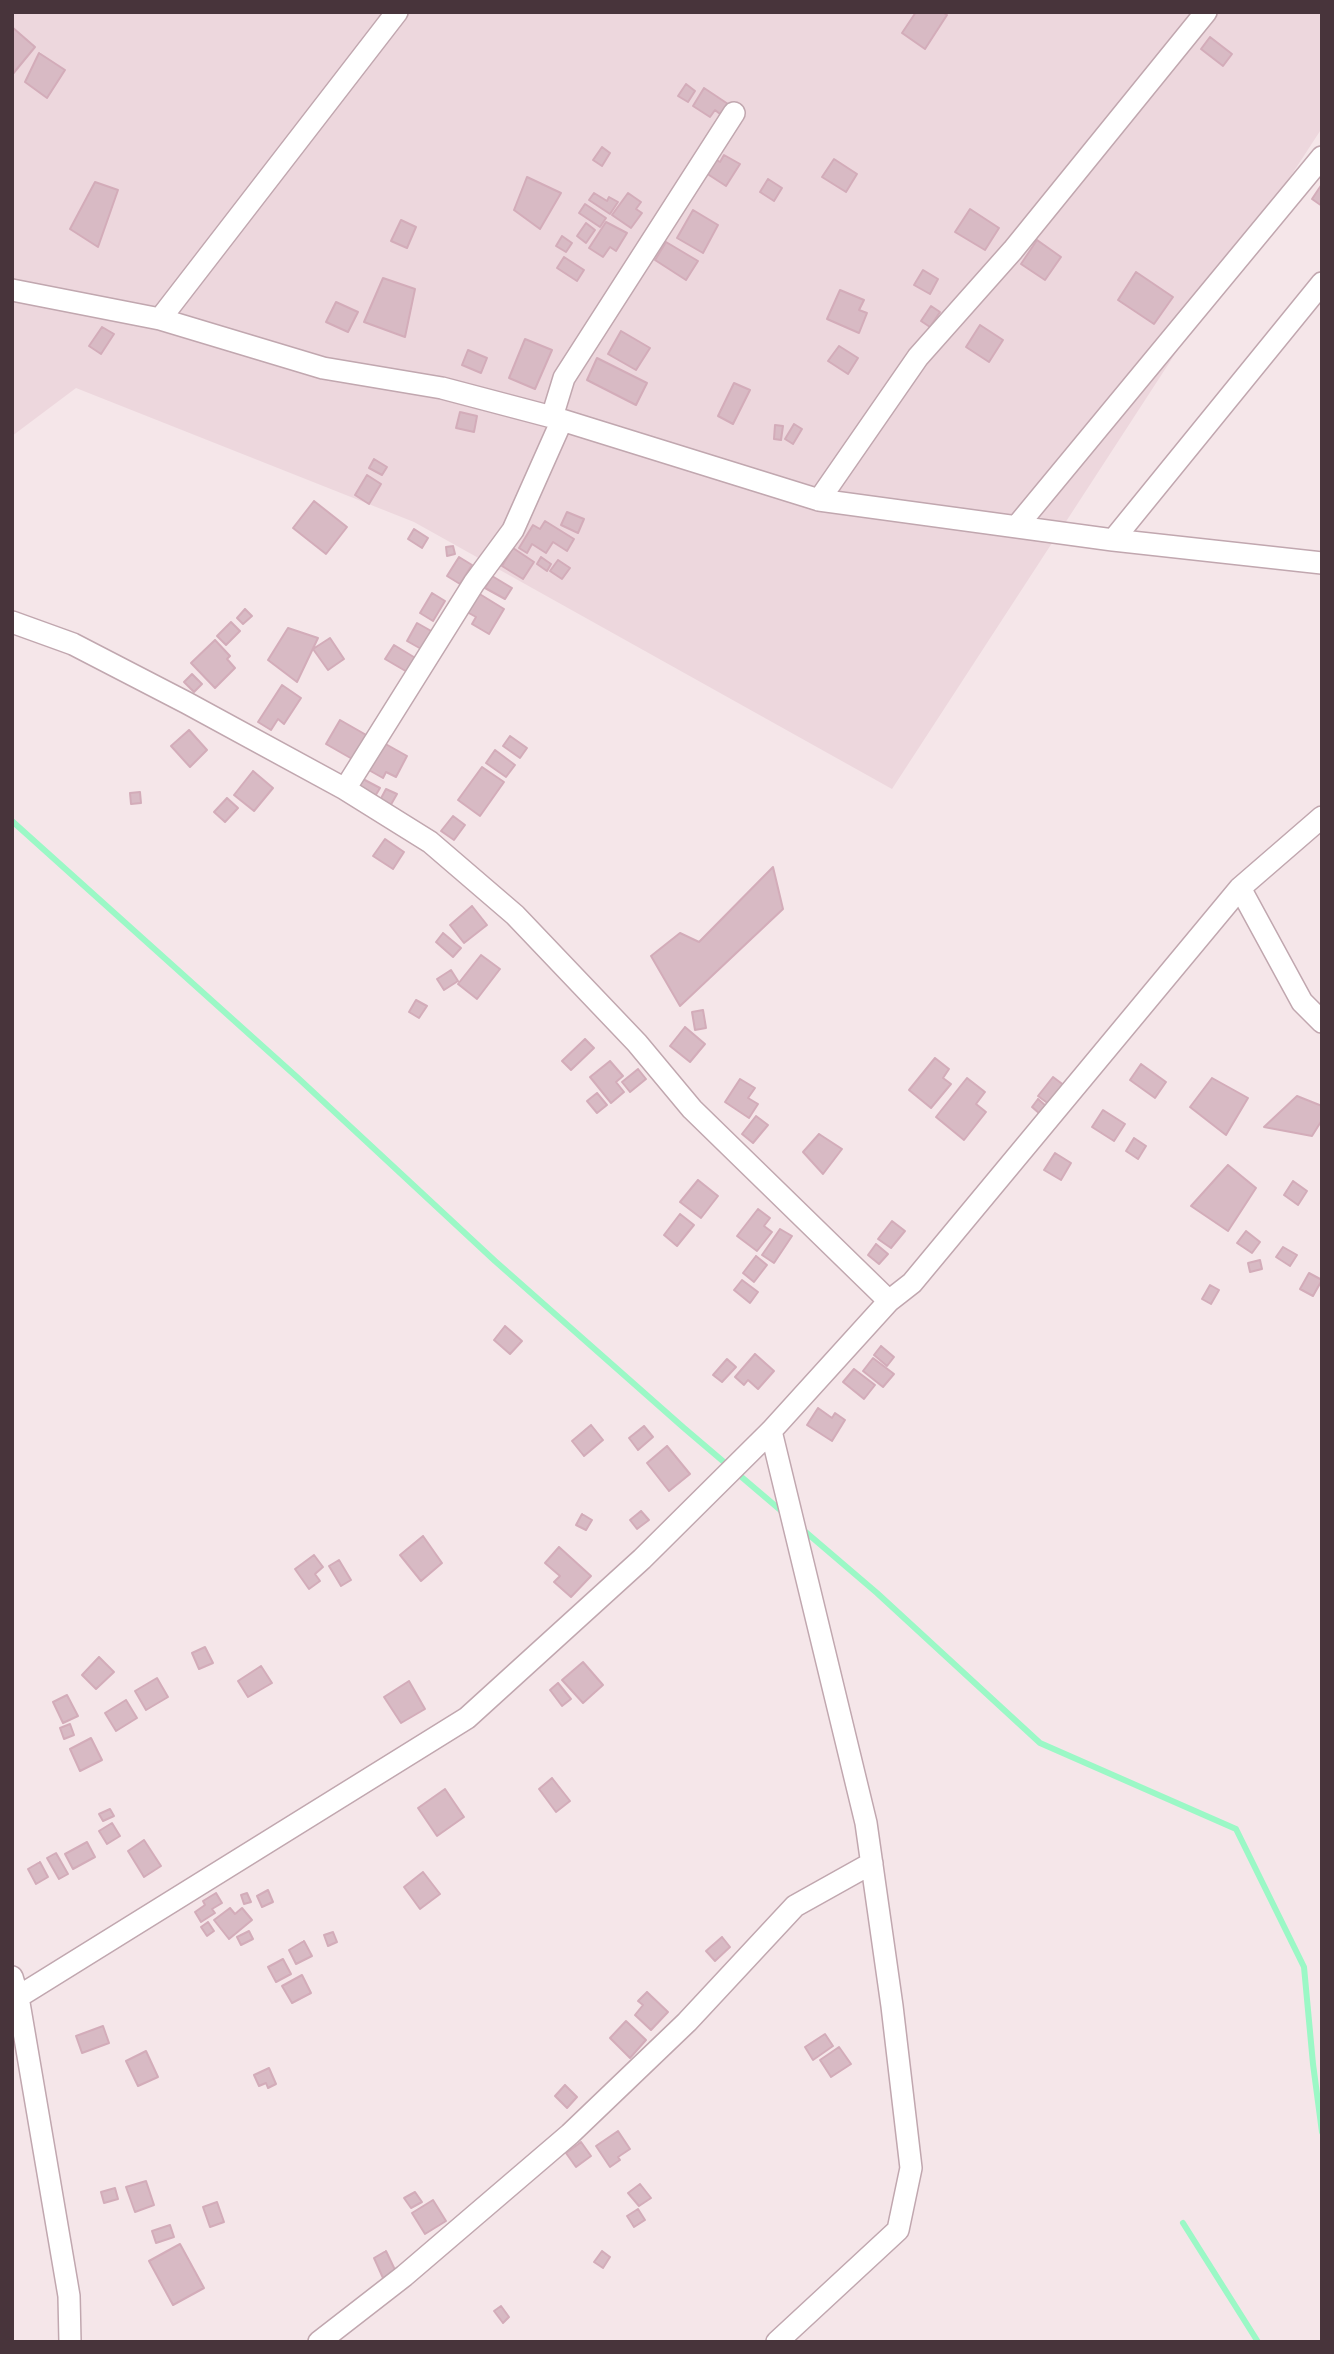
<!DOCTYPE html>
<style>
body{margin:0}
#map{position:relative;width:1334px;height:2354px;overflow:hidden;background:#f5e6e9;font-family:Inter,sans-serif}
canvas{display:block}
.frame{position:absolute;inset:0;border:14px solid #48343b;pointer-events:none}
</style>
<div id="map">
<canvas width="1334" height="2354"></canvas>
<div class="frame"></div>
</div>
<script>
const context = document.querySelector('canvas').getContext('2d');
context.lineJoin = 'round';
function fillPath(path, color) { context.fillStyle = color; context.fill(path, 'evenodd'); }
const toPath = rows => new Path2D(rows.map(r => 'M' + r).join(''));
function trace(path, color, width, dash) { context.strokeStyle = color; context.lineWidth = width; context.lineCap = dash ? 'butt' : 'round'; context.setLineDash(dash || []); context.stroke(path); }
const residential = toPath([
 [12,12,1322,12,1322,128,892,789,414,522,76,388,12,436]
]);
const stream = toPath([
 [12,821,298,1078,495,1261,684,1428,785,1514],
 [801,1528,877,1593,1040,1743,1236,1829,1304,1967,1313,2064,1322,2132],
 [1183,2223,1258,2342]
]);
const building = toPath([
 [916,12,942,12,947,15,925,49,902,33,916,12],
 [12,27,35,47,12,75,12,27],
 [1210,37,1232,54,1223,66,1201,49,1210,37],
 [39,53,65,70,47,98,25,82,39,53],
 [686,84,695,91,688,102,678,96,686,84],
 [704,88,728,104,720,114,715,110,710,117,693,106,704,88],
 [602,147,610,153,602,166,593,160,602,147],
 [724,155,740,164,726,186,706,173,715,159,720,162,724,155],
 [834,159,857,174,846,192,822,177,834,159],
 [527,177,561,193,540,229,514,210,527,177],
 [768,179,782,188,774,201,760,192,768,179],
 [95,182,118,190,98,247,70,229,95,182],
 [1322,184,1322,206,1312,199,1322,184],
 [594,193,607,201,609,197,618,202,610,214,589,200,594,193],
 [628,193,641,202,636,209,642,213,631,228,612,215,628,193],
 [585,204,606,218,600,227,579,213,585,204],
 [970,209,999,228,985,250,955,232,970,209],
 [693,210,718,225,703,253,677,238,693,210],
 [401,220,416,227,407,248,391,241,401,220],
 [606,222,627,233,616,251,610,247,603,257,589,248,606,222],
 [586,223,595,230,586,243,577,236,586,223],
 [562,236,572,243,566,252,556,246,562,236],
 [1037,240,1061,257,1045,280,1021,264,1037,240],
 [666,242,698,261,686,280,655,260,666,242],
 [564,257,584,270,577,281,557,268,564,257],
 [923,270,938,279,930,294,914,285,923,270],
 [1136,272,1173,297,1154,324,1118,300,1136,272],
 [383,278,415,289,405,337,364,322,383,278],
 [840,290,864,300,859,310,867,313,859,333,827,319,840,290],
 [336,302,358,312,348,332,326,322,336,302],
 [931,306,940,312,930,327,921,321,931,306],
 [980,325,1003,340,989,362,966,347,980,325],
 [102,327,114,334,101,354,89,346,102,327],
 [621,331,650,348,636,370,608,354,621,331],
 [525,339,552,350,535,389,509,378,525,339],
 [839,346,858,358,848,374,828,361,839,346],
 [468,350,487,358,481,373,462,365,468,350],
 [597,358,647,383,636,405,587,380,597,358],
 [734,383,750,390,733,424,718,416,734,383],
 [460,412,477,416,474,432,456,428,460,412],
 [794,424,802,429,793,444,785,439,794,424],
 [775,425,783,426,781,440,774,439,775,425],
 [374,459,387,467,382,475,369,468,374,459],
 [367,475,381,484,369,504,355,495,367,475],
 [314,501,347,527,326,554,293,528,314,501],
 [567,512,584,519,578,533,561,525,567,512],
 [545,521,574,539,567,551,553,542,546,553,532,544,527,553,519,548,533,525,540,529,545,521],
 [414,529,428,538,422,548,408,539,414,529],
 [453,546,455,554,447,556,446,547,453,546],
 [513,548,534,562,523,579,502,566,513,548],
 [459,557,472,565,460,584,447,576,459,557],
 [541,557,551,564,547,571,537,564,541,557],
 [558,560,570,568,562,579,550,571,558,560],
 [492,576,512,588,505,599,485,588,492,576],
 [432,593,445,601,433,621,420,613,432,593],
 [478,593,504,609,489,634,472,624,476,617,467,612,478,593],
 [245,609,252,616,243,624,237,618,245,609],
 [231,622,240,631,226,645,217,636,231,622],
 [417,623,433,632,423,650,407,641,417,623],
 [288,628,318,638,297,682,268,660,288,628],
 [330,638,344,659,328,670,313,649,330,638],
 [215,640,230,656,227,659,235,668,215,688,191,663,215,640],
 [394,645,417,659,409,673,385,659,394,645],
 [192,674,202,684,194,692,184,682,192,674],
 [282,685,301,698,284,724,278,719,271,730,258,722,282,685],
 [340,720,368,736,354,760,326,744,340,720],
 [189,730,207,750,190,767,171,746,189,730],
 [510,736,527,748,520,758,503,746,510,736],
 [382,742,407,756,396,777,386,772,383,778,367,769,382,742],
 [495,750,515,765,506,777,486,763,495,750],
 [482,767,504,782,480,816,458,800,482,767],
 [253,771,273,788,254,811,234,795,253,771],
 [363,779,380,788,374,798,357,788,363,779],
 [386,789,397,794,389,808,379,802,386,789],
 [140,792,141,803,131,804,130,793,140,792],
 [227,798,238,808,225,822,214,812,227,798],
 [453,816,465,825,454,840,441,831,453,816],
 [385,839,404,852,393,869,373,856,385,839],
 [773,867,783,909,680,1006,651,956,680,933,699,942,773,867],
 [472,906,487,925,464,943,450,925,472,906],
 [443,933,461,948,453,957,436,942,443,933],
 [481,955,500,969,477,999,458,984,481,955],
 [451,970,458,981,444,990,437,979,451,970],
 [416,1000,427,1006,419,1018,409,1012,416,1000],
 [703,1010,706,1028,695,1030,692,1012,703,1010],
 [685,1027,705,1044,690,1062,670,1046,685,1027],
 [585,1039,594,1048,571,1070,562,1061,585,1039],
 [935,1058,949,1069,943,1078,951,1084,931,1108,909,1090,935,1058],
 [610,1061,623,1076,616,1082,624,1092,611,1103,590,1077,610,1061],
 [1141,1064,1166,1082,1155,1098,1130,1080,1141,1064],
 [638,1069,646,1079,630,1092,622,1082,638,1069],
 [1053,1077,1065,1086,1050,1105,1038,1096,1053,1077],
 [967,1078,985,1092,976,1104,986,1112,964,1140,936,1117,967,1078],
 [1212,1078,1248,1098,1226,1135,1190,1107,1212,1078],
 [740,1079,755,1088,748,1098,758,1104,749,1118,725,1102,740,1079],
 [597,1093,607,1105,597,1113,587,1101,597,1093],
 [1297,1096,1322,1106,1322,1120,1312,1136,1264,1127,1297,1096],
 [1038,1099,1046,1106,1040,1114,1032,1107,1038,1099],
 [1103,1110,1125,1124,1114,1141,1092,1127,1103,1110],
 [756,1116,768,1125,753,1143,742,1134,756,1116],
 [819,1134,842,1149,823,1174,803,1152,819,1134],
 [1134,1138,1146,1146,1138,1159,1126,1151,1134,1138],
 [1055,1153,1071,1163,1061,1180,1044,1170,1055,1153],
 [1228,1165,1256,1188,1228,1231,1191,1206,1228,1165],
 [698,1180,718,1196,701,1218,680,1202,698,1180],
 [1293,1181,1307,1191,1298,1205,1284,1195,1293,1181],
 [758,1209,770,1218,764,1226,772,1232,757,1251,737,1236,758,1209],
 [680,1214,694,1225,677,1246,664,1235,680,1214],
 [892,1221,905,1231,891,1248,878,1239,892,1221],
 [780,1229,792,1236,774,1263,762,1255,780,1229],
 [1246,1231,1260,1242,1252,1253,1237,1243,1246,1231],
 [876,1244,888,1254,879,1264,868,1255,876,1244],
 [1283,1247,1297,1255,1290,1266,1276,1257,1283,1247],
 [756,1256,767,1265,754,1282,743,1273,756,1256],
 [1260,1260,1262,1269,1250,1272,1248,1263,1260,1260],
 [1309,1273,1322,1280,1313,1296,1300,1289,1309,1273],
 [742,1280,758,1292,750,1303,734,1290,742,1280],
 [1210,1285,1219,1290,1211,1304,1202,1299,1210,1285],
 [505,1326,522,1341,510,1354,494,1340,505,1326],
 [881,1346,894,1357,887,1366,874,1355,881,1346],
 [755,1354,774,1371,758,1389,748,1380,744,1385,735,1377,755,1354],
 [873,1358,894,1374,883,1387,863,1371,873,1358],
 [727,1359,736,1367,722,1382,713,1375,727,1359],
 [854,1369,875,1385,864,1399,843,1382,854,1369],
 [818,1408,832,1418,835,1413,845,1420,832,1441,807,1425,818,1408],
 [591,1425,603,1440,584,1456,572,1441,591,1425],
 [644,1426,653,1437,638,1450,629,1438,644,1426],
 [667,1446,690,1474,669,1491,647,1463,667,1446],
 [641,1511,649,1520,637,1529,630,1520,641,1511],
 [582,1514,592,1520,586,1530,576,1525,582,1514],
 [423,1536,442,1563,421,1581,400,1555,423,1536],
 [559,1547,591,1576,571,1597,554,1582,560,1576,545,1563,559,1547],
 [314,1555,323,1567,315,1574,320,1581,309,1589,295,1569,314,1555],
 [339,1560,351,1580,341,1586,329,1566,339,1560],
 [205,1647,213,1663,199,1669,192,1653,205,1647],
 [99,1657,114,1672,96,1689,82,1675,99,1657],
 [583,1662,603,1685,583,1703,562,1680,583,1662],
 [261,1666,272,1683,248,1697,238,1681,261,1666],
 [157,1678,168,1697,146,1710,135,1691,157,1678],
 [409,1681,425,1709,401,1723,384,1697,409,1681],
 [558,1683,571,1699,562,1706,550,1690,558,1683],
 [67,1695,78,1716,63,1723,53,1702,67,1695],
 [126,1700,137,1718,116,1731,105,1713,126,1700],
 [70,1724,74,1735,64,1739,60,1728,70,1724],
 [91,1738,102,1760,80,1771,70,1749,91,1738],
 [552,1778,570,1801,556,1812,539,1789,552,1778],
 [445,1789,464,1817,437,1836,418,1808,445,1789],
 [110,1809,114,1816,103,1821,99,1814,110,1809],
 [112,1823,120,1836,107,1844,99,1831,112,1823],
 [144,1840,161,1866,144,1877,128,1851,144,1840],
 [87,1842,95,1857,73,1869,65,1854,87,1842],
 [56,1853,68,1874,59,1879,47,1858,56,1853],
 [40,1862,48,1877,36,1884,28,1869,40,1862],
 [423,1872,440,1894,420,1909,404,1887,423,1872],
 [268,1890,273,1902,262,1907,257,1896,268,1890],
 [216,1893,222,1903,212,1909,215,1913,201,1922,195,1912,205,1905,203,1901,216,1893],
 [247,1893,251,1902,244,1904,241,1895,247,1893],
 [230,1908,235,1914,242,1908,252,1920,229,1939,214,1920,230,1908],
 [208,1922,214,1931,207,1936,201,1927,208,1922],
 [249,1931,253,1939,241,1945,237,1937,249,1931],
 [333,1932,337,1942,328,1946,324,1935,333,1932],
 [722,1937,730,1947,715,1961,706,1951,722,1937],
 [304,1941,312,1956,296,1964,289,1950,304,1941],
 [283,1959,291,1974,276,1982,268,1967,283,1959],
 [302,1975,311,1993,292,2003,282,1986,302,1975],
 [647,1992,668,2012,651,2030,635,2015,643,2005,638,2001,647,1992],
 [626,2021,646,2040,630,2058,610,2038,626,2021],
 [103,2026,109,2043,82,2053,76,2036,103,2026],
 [825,2034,833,2046,813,2060,805,2047,825,2034],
 [839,2047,851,2064,831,2077,820,2060,839,2047],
 [146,2051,158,2077,138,2086,126,2061,146,2051],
 [269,2068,276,2084,268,2088,266,2083,259,2086,254,2075,269,2068],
 [565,2085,577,2097,567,2108,555,2096,565,2085],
 [618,2131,630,2149,618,2157,620,2160,610,2167,596,2146,618,2131],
 [581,2142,591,2156,576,2167,566,2153,581,2142],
 [146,2181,154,2205,135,2212,126,2187,146,2181],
 [640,2184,651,2198,639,2206,628,2193,640,2184],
 [115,2188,118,2199,104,2203,101,2192,115,2188],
 [415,2192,422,2202,411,2208,404,2198,415,2192],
 [433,2200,446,2221,425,2234,412,2213,433,2200],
 [217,2202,224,2222,210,2227,203,2207,217,2202],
 [638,2209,645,2220,634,2227,627,2216,638,2209],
 [170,2225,174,2237,156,2243,152,2231,170,2225],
 [180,2244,204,2288,173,2305,149,2261,180,2244],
 [386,2251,396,2272,383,2278,374,2258,386,2251],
 [602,2251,610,2257,603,2268,594,2262,602,2251],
 [501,2306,509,2317,503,2323,494,2311,501,2306]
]);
const minor = toPath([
 [12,290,160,319,323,368,442,388,552,417,819,500,1113,540,1322,563],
 [160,319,397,12],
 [552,417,564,378,734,113],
 [819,500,918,357,1013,250,1206,12],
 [1017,526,1322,157],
 [1113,540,1322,283],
 [12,622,73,644,187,703,345,789,430,842,515,915,637,1043,692,1109,889,1301],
 [345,789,474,583,513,530,562,420],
 [1240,888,1302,1002,1322,1022],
 [771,1431,866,1823,892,2006,911,2168,898,2230,777,2342],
 [12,1977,18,1997,69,2296,70,2342],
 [18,1997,467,1718,642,1559,771,1431,889,1301,912,1283,1240,888,1322,817],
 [319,2342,404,2276,570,2134,687,2022,795,1906,872,1863]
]);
fillPath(residential, '#edd7dd');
trace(stream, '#9bf8c6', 6);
fillPath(building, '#d8bac4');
trace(building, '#d3acb9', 2);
trace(minor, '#c1a7af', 24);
trace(minor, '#fff', 21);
</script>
